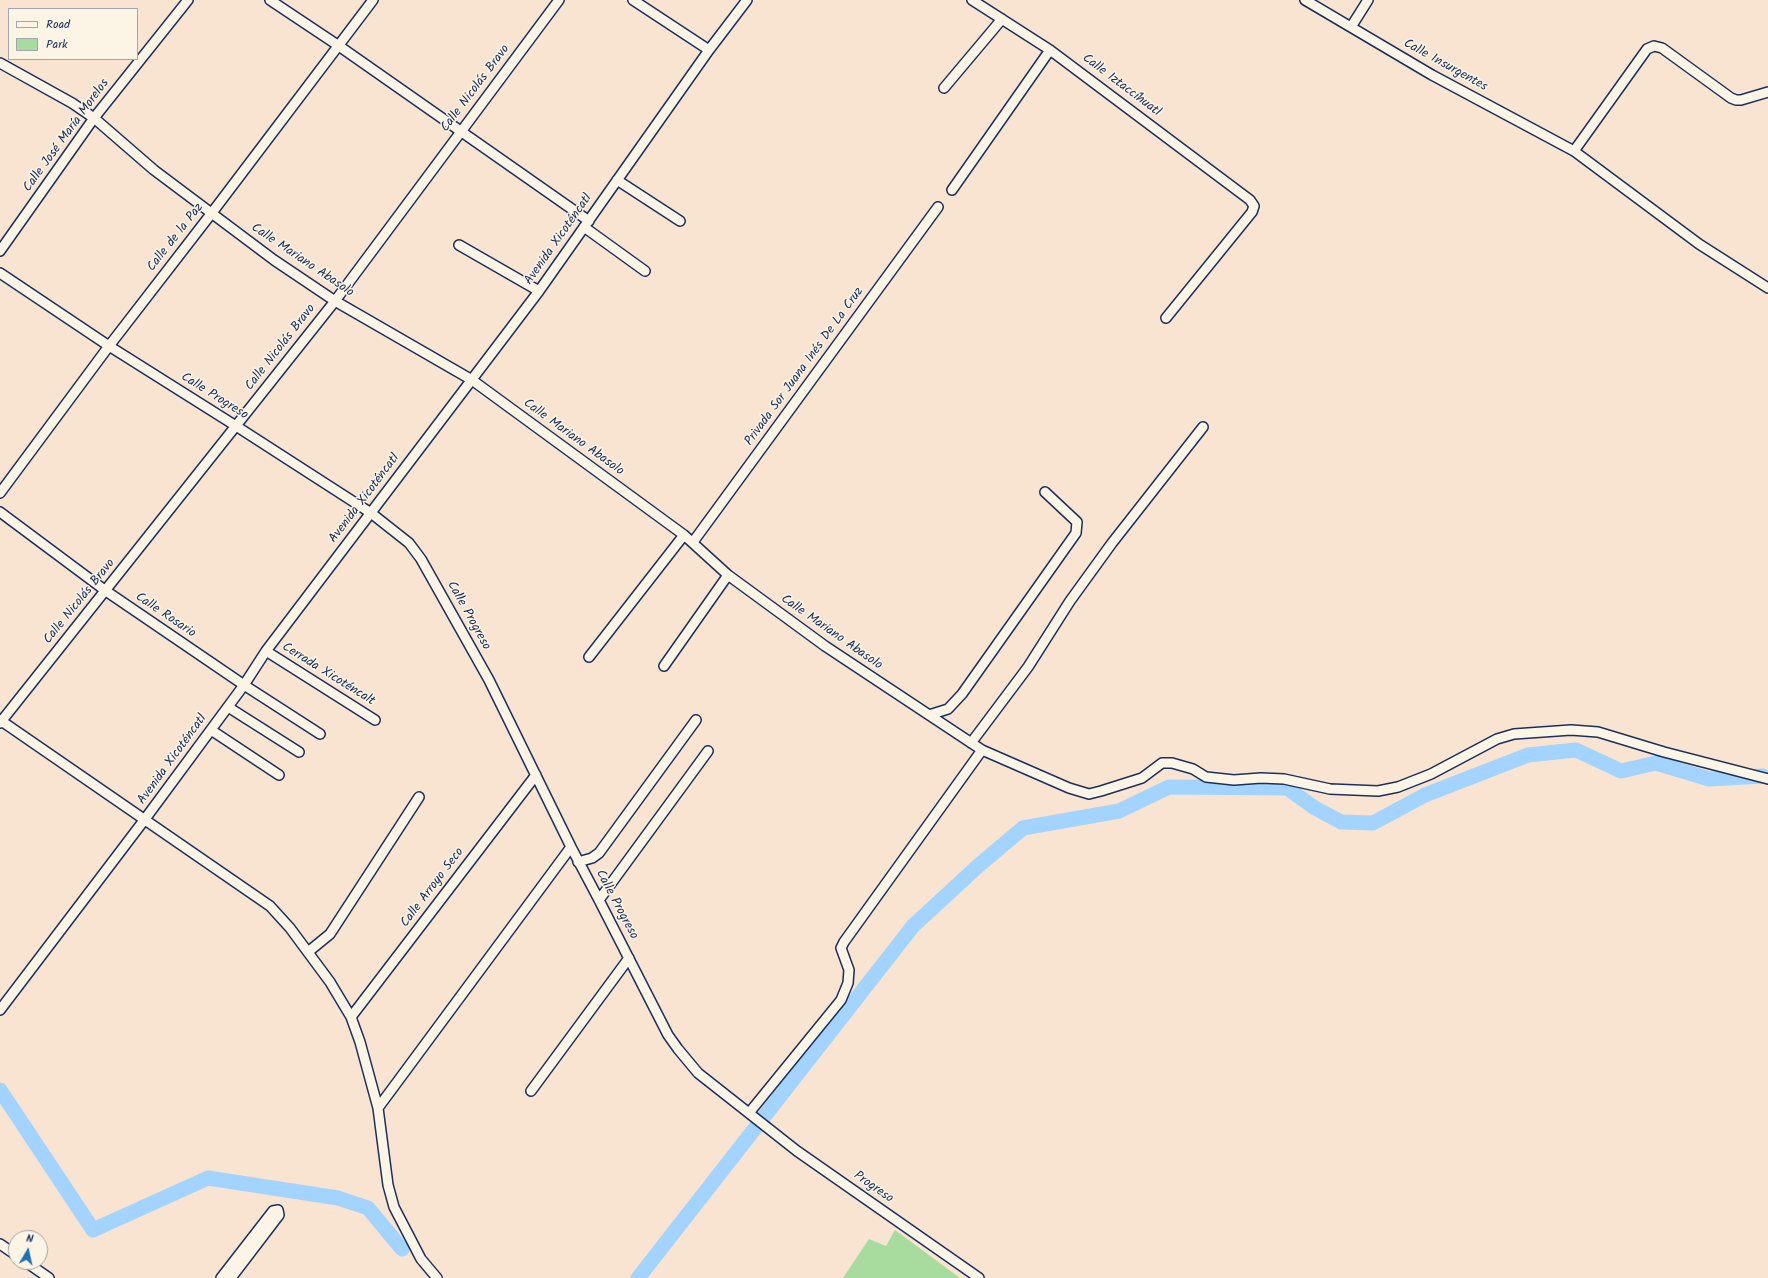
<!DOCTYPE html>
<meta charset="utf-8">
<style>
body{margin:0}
#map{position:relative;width:1768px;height:1278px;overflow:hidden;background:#f8e4d0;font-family:Kalam,sans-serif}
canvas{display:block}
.legend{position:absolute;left:8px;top:8px;width:130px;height:52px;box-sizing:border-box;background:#fcf5e5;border:1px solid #a2a6af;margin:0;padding:5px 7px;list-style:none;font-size:12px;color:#1b2f5e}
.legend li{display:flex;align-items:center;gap:8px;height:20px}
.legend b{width:20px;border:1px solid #a2a6af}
.north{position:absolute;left:8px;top:1230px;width:40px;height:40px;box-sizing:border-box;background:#fcf5e5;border:1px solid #a2a6af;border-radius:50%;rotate:9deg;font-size:11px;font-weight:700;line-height:16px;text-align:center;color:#1b2f5e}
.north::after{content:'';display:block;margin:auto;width:14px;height:18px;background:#1f6fb2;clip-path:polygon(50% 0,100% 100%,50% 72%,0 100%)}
</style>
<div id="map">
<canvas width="1768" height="1278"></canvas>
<ul class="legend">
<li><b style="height:5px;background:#fcf5e5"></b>Road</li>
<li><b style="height:11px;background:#a7dc9e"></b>Park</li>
</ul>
<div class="north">N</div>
</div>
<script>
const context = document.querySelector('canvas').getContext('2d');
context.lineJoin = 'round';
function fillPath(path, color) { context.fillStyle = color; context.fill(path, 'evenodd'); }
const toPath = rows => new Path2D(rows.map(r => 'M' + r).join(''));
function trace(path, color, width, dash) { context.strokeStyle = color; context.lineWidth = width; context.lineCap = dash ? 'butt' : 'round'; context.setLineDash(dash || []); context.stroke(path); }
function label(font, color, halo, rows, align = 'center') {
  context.font = font + ' Kalam,sans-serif'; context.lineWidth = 3; context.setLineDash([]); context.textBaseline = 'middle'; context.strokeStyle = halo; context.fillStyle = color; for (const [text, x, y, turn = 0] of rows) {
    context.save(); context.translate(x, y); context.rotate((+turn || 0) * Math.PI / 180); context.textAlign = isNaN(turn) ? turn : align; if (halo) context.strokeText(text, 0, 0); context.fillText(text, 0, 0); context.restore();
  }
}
const green = toPath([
 [895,1230,960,1278,843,1278,869,1239,886,1246]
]);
const river = toPath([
 [0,1090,93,1230,208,1178,338,1198,368,1208,402,1249],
 [638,1278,913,926,978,866,1023,828,1119,811,1169,787,1287,788,1315,808,1341,822,1373,823,1425,795,1528,755,1576,750,1621,771,1656,763,1709,779,1763,776]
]);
const minor = toPath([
 [270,0,339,46,589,221],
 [633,0,709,50],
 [972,0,1050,50,1250,200,1254,206,1252,212,1166,318],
 [1305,0,1432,75,1574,151,1699,244,1768,288],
 [1351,27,1368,0],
 [0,63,72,103,94,118,154,170,274,260,335,301,472,380,684,535,728,575,825,646,982,750,1069,788,1089,794,1101,791,1142,778,1162,763,1172,763,1193,769,1206,777,1234,780,1261,778,1284,779,1330,789,1378,791,1398,787,1431,774,1497,739,1514,734,1571,730,1598,732,1664,752,1768,779],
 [944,88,1002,19],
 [1574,151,1647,49,1654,46,1662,48,1731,98,1736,100,1741,100,1768,92],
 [617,180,680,221],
 [952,190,1050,50],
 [584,227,645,271],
 [459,245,539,291],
 [0,251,94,118,188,0],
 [0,273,109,346,236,426,371,513,409,543,421,559,489,680,571,847,599,900,668,1035,678,1049,698,1073,797,1151,979,1278],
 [0,493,109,346,211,214,373,0],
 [0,512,106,591,244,685,320,734],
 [693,542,938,207],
 [266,651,375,720],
 [589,657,684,535],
 [664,666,728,575],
 [228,707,299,752],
 [929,715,948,709,962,694,1076,533,1077,522,1045,492],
 [0,720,254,895,270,906,290,928,330,982,351,1017,360,1042,378,1108,388,1185,394,1207,421,1259,437,1278],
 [0,723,335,301,559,0],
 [211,730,279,775],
 [971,743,1028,667,1070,601,1112,543,1203,427],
 [578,862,592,858,599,853,696,720],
 [599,900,708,751],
 [308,952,330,934,419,797],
 [0,1010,145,819,244,685,266,651,539,291,709,50,747,0],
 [351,1017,536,775],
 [531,1091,629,958],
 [378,1108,571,847],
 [749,1113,841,1000,848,983,849,970,841,948,844,942,982,750],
 [0,1244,16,1255],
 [26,1262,49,1278],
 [221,1278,273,1211,278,1210,279,1215,231,1278]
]);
const streetNames = [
 ["Calle Insurgentes",1445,66,29],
 ["Calle Iztaccíhuatl",1121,86,37],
 ["Calle Nicolás Bravo",476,89,-53],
 ["Calle José María Morelos",67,136,-54],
 ["Calle de la Paz",176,238,-52],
 ["Avenida Xicoténcatl",559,240,-55],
 ["Calle Mariano Abasolo",302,261,34],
 ["Calle Nicolás Bravo",281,348,-52],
 ["Privada Sor Juana Inés De La Cruz",805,367,-54],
 ["Calle Progreso",214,397,32],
 ["Calle Mariano Abasolo",573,438,36],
 ["Avenida Xicoténcatl",365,499,-53],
 ["Calle Nicolás Bravo",80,602,-51],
 ["Calle Rosario",165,616,34],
 ["Calle Progreso",468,616,61],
 ["Calle Mariano Abasolo",831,633,35],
 ["Cerrada Xicoténcalt",328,675,32],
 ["Avenida Xicoténcatl",173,760,-54],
 ["Calle Arroyo Seco",433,888,-53],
 ["Calle Progreso",616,905,62],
 ["Progreso",873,1188,35]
];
fillPath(green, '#a7dc9e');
trace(river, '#a2d4ff', 15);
trace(minor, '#1b2f5e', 12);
trace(minor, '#fcf5e5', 9);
label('13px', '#1b2f5e', '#fcf5e5', streetNames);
</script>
